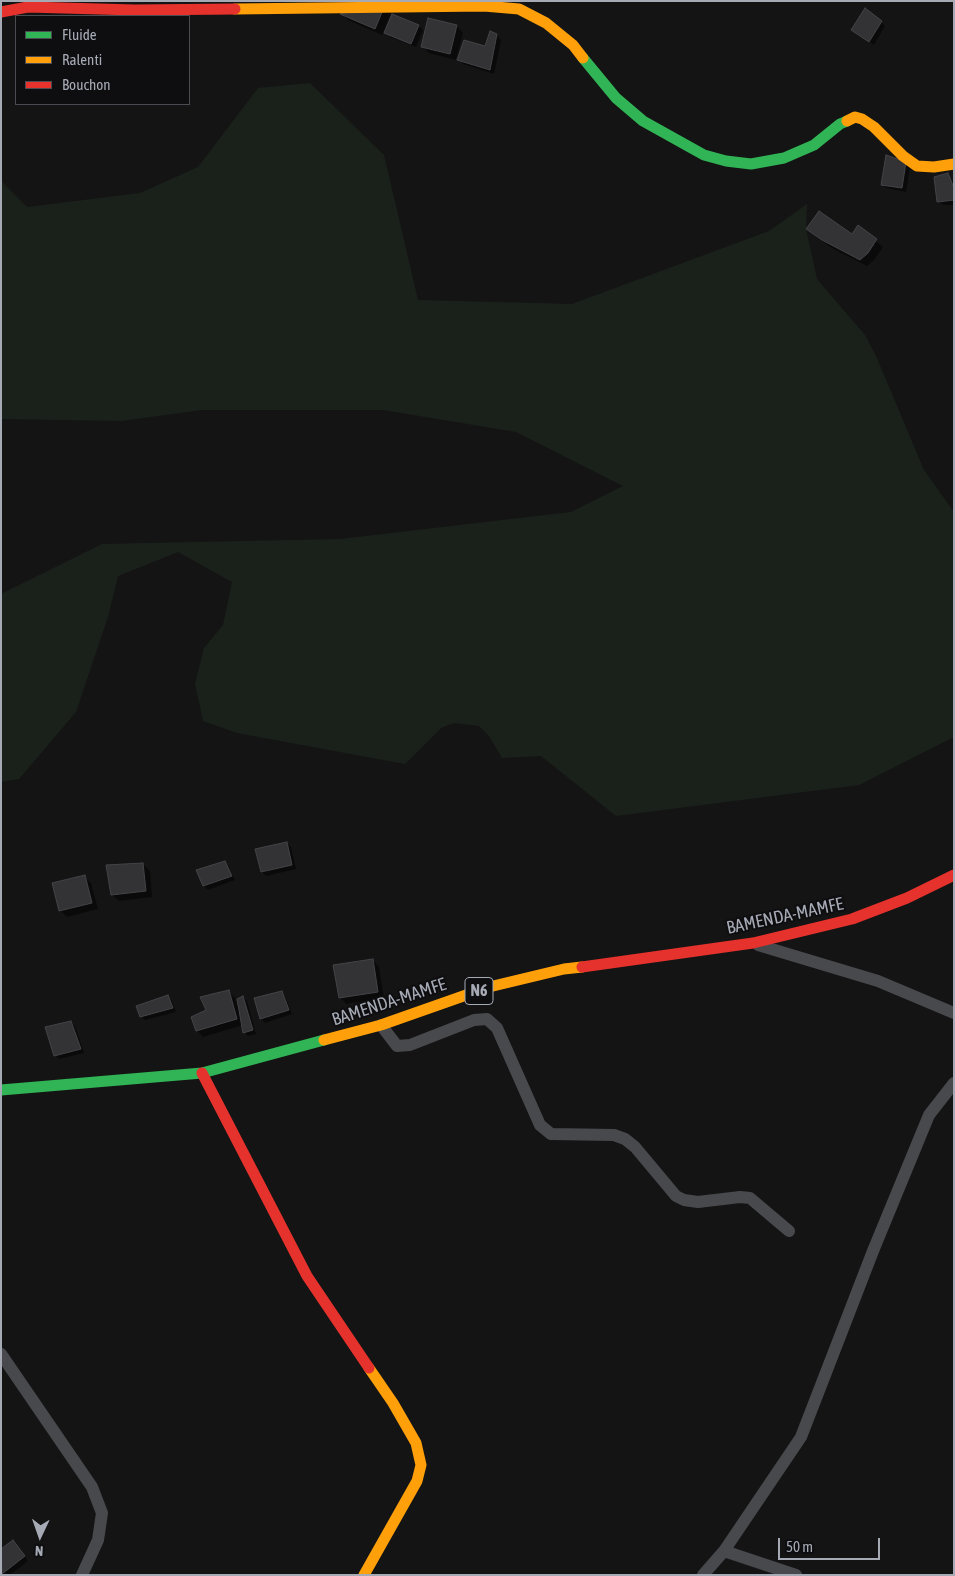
<!DOCTYPE html>
<style>
body{margin:0}
#map{position:relative;width:955px;height:1576px;overflow:hidden;background:#141414;font-family:"Asap Condensed",sans-serif}
canvas{display:block}
.frame{position:absolute;inset:0;border:2px solid #a5aab5;pointer-events:none}
.legend{position:absolute;left:15px;top:15px;width:175px;height:90px;box-sizing:border-box;background:#0e0e10;border:1px solid #4a4c52;margin:0;padding:6px 9px;list-style:none;font-size:15px;color:#a5aab5}
.legend li{display:flex;align-items:center;gap:10px;height:25px}
.legend b{width:25px;border:1px solid #4a4c52}
.north{position:absolute;left:15px;top:1511px;width:50px;height:50px;-webkit-text-stroke:4px #0e0e10;paint-order:stroke;rotate:183deg;font-size:14px;font-weight:700;line-height:20px;text-align:center;color:#a5aab5}
.north::after{content:'';display:block;margin:auto;width:18px;height:22px;background:#a5aab5;clip-path:polygon(50% 0,100% 100%,50% 72%,0 100%)}
.scale{position:absolute;left:778px;top:1538px;width:102px;height:22px;box-sizing:border-box;border:2px solid #a5aab5;border-top:0;padding-left:6px;font-size:15px;line-height:18px;white-space:nowrap;color:#a5aab5;-webkit-text-stroke:4px #0e0e10;paint-order:stroke}
</style>
<div id="map">
<canvas width="955" height="1576"></canvas>
<div class="frame"></div>
<ul class="legend">
<li><b style="height:6px;background:#30b455"></b>Fluide</li>
<li><b style="height:6px;background:#ff9f0a"></b>Ralenti</li>
<li><b style="height:6px;background:#e5322d"></b>Bouchon</li>
</ul>
<div class="north">N</div>
<div class="scale">50 m</div>
</div>
<script>
const context = document.querySelector('canvas').getContext('2d');
context.lineJoin = 'round';
function fillPath(path, color) { context.fillStyle = color; context.fill(path, 'evenodd'); }
const toPath = rows => new Path2D(rows.map(r => 'M' + r).join(''));
function trace(path, color, width, dash) { context.strokeStyle = color; context.lineWidth = width; context.lineCap = dash ? 'butt' : 'round'; context.setLineDash(dash || []); context.stroke(path); }
function label(font, color, halo, rows, align = 'center') {
  context.font = font + ' "Asap Condensed",sans-serif'; context.lineWidth = 4; context.setLineDash([]); context.textBaseline = 'middle'; context.strokeStyle = halo; context.fillStyle = color; for (const [text, x, y, turn = 0] of rows) {
    context.save(); context.translate(x, y); context.rotate((+turn || 0) * Math.PI / 180); context.textAlign = isNaN(turn) ? turn : align; if (halo) context.strokeText(text, 0, 0); context.fillText(text, 0, 0); context.restore();
  }
}
const green = toPath([
 [310,83,384,155,418,300,572,304,769,231,807,204,806,229,817,279,865,335,876,356,924,470,954,512,954,737,859,785,616,816,541,756,502,758,489,736,479,726,454,723,441,728,405,764,237,733,203,721,195,684,204,648,223,625,232,582,178,552,118,576,108,617,76,712,19,779,1,782,1,594,102,544,340,539,571,512,623,486,516,432,383,410,202,410,121,421,1,419,1,181,27,207,140,193,198,167,258,88]
]);
const shadow = toPath([
 [341,13,391,13,382,35,348,20],
 [393,15,419,26,423,30,416,47,390,37,386,32],
 [881,22,885,26,874,45,853,30],
 [457,26,463,33,456,60,429,53,422,46],
 [496,35,501,40,494,74,463,64,459,59,485,48],
 [906,163,910,167,906,192,886,188,882,184],
 [948,175,954,183,954,205,943,205,939,201],
 [858,227,883,247,874,260,867,266,830,247,807,229,852,235],
 [286,843,291,847,296,869,266,876,262,872,257,850],
 [225,863,229,867,235,880,208,890,204,886],
 [143,864,150,871,152,897,119,901,112,894],
 [84,876,91,883,98,909,67,917,60,910],
 [373,960,379,967,384,998,346,1004,340,997],
 [229,992,235,998,237,1006,239,1006,243,997,247,1001,256,1034,248,1036,244,1032,243,1025,203,1037,197,1030,208,1011],
 [281,992,285,996,292,1014,265,1023,261,1019],
 [168,997,172,1001,176,1012,145,1020,141,1016],
 [71,1022,75,1026,84,1053,59,1059,55,1055],
 [17,1546,28,1561,10,1575,5,1575,1,1570,1,1550]
]);
const building = toPath([
 [385,5,375,29,340,14,385,5],
 [865,8,882,21,869,42,851,30,865,8],
 [392,14,419,25,411,44,384,33,392,14],
 [428,18,457,25,450,54,421,47,428,18],
 [490,31,497,34,490,70,457,60,464,40,485,46,490,31],
 [886,155,906,162,902,188,881,185,886,155],
 [948,173,954,188,954,200,937,202,934,177,948,173],
 [819,211,852,234,858,225,877,239,868,253,860,260,822,240,806,229,819,211],
 [287,842,292,865,261,872,255,849,287,842],
 [225,861,232,876,203,886,196,870,225,861],
 [143,863,146,891,111,895,106,865,143,863],
 [85,875,92,903,59,911,52,883,85,875],
 [373,959,378,992,339,998,333,965,373,959],
 [229,990,237,1019,196,1031,191,1017,206,1010,200,997,229,990],
 [282,991,289,1010,260,1019,254,998,282,991],
 [168,995,173,1008,140,1017,136,1006,168,995],
 [243,996,253,1030,243,1033,237,999,243,996],
 [71,1021,81,1049,54,1056,45,1027,71,1021],
 [13,1540,25,1556,2,1574,1,1549,13,1540]
]);
const street = toPath([
 [758,945,878,981,954,1013],
 [381,1025,397,1046,410,1045,474,1020,487,1019,497,1028,540,1125,551,1134,614,1135,625,1139,635,1147,676,1196,684,1200,698,1202,740,1197,750,1198,789,1231],
 [1,1354,92,1487,102,1513,98,1540,82,1575],
 [724,1551,796,1575],
 [703,1575,724,1551,801,1437,873,1251,929,1115,954,1083]
]);
const fast = toPath([
 [583,58,616,98,643,121,704,155,726,161,751,164,784,158,814,145,840,124,847,121],
 [1,1090,202,1073,324,1040]
]);
const slow = toPath([
 [235,9,484,6,519,9,546,23,573,45,583,58],
 [847,121,855,117,862,119,874,127,903,156,917,166,934,167,954,164],
 [324,1040,381,1025,489,987,564,969,582,967],
 [364,1575,417,1481,421,1465,416,1443,393,1403,369,1368]
]);
const jam = toPath([
 [1,12,28,7,135,10,235,9],
 [582,967,753,943,852,919,907,898,954,875],
 [202,1073,307,1276,369,1368]
]);
const shields = [
 [479,991,28]
];
const shieldNames = [
 ["N6",479,991]
];
const streetNames = [
 ["BAMENDA-MAMFE",785,916,-12],
 ["BAMENDA-MAMFE",389,1002,-18]
];
fillPath(green, '#1a211b');
fillPath(shadow, '#0007');
fillPath(building, '#333335');
trace(building, '#434448', 1);
trace(street, '#48494d', 12);
trace(fast, '#30b455', 11);
trace(slow, '#ff9f0a', 11);
trace(jam, '#e5322d', 11);
for (const [x, y, w] of shields) { const box = new Path2D(); box.roundRect(x - w / 2, y - 13.5, w, 27, 4); context.fillStyle = '#0e0e10'; context.fill(box); trace(box, '#a5aab5', 1); }
label('bold 16px', '#a5aab5', null, shieldNames);
label('18px', '#a5aab5', '#0e0e10', streetNames);
</script>
